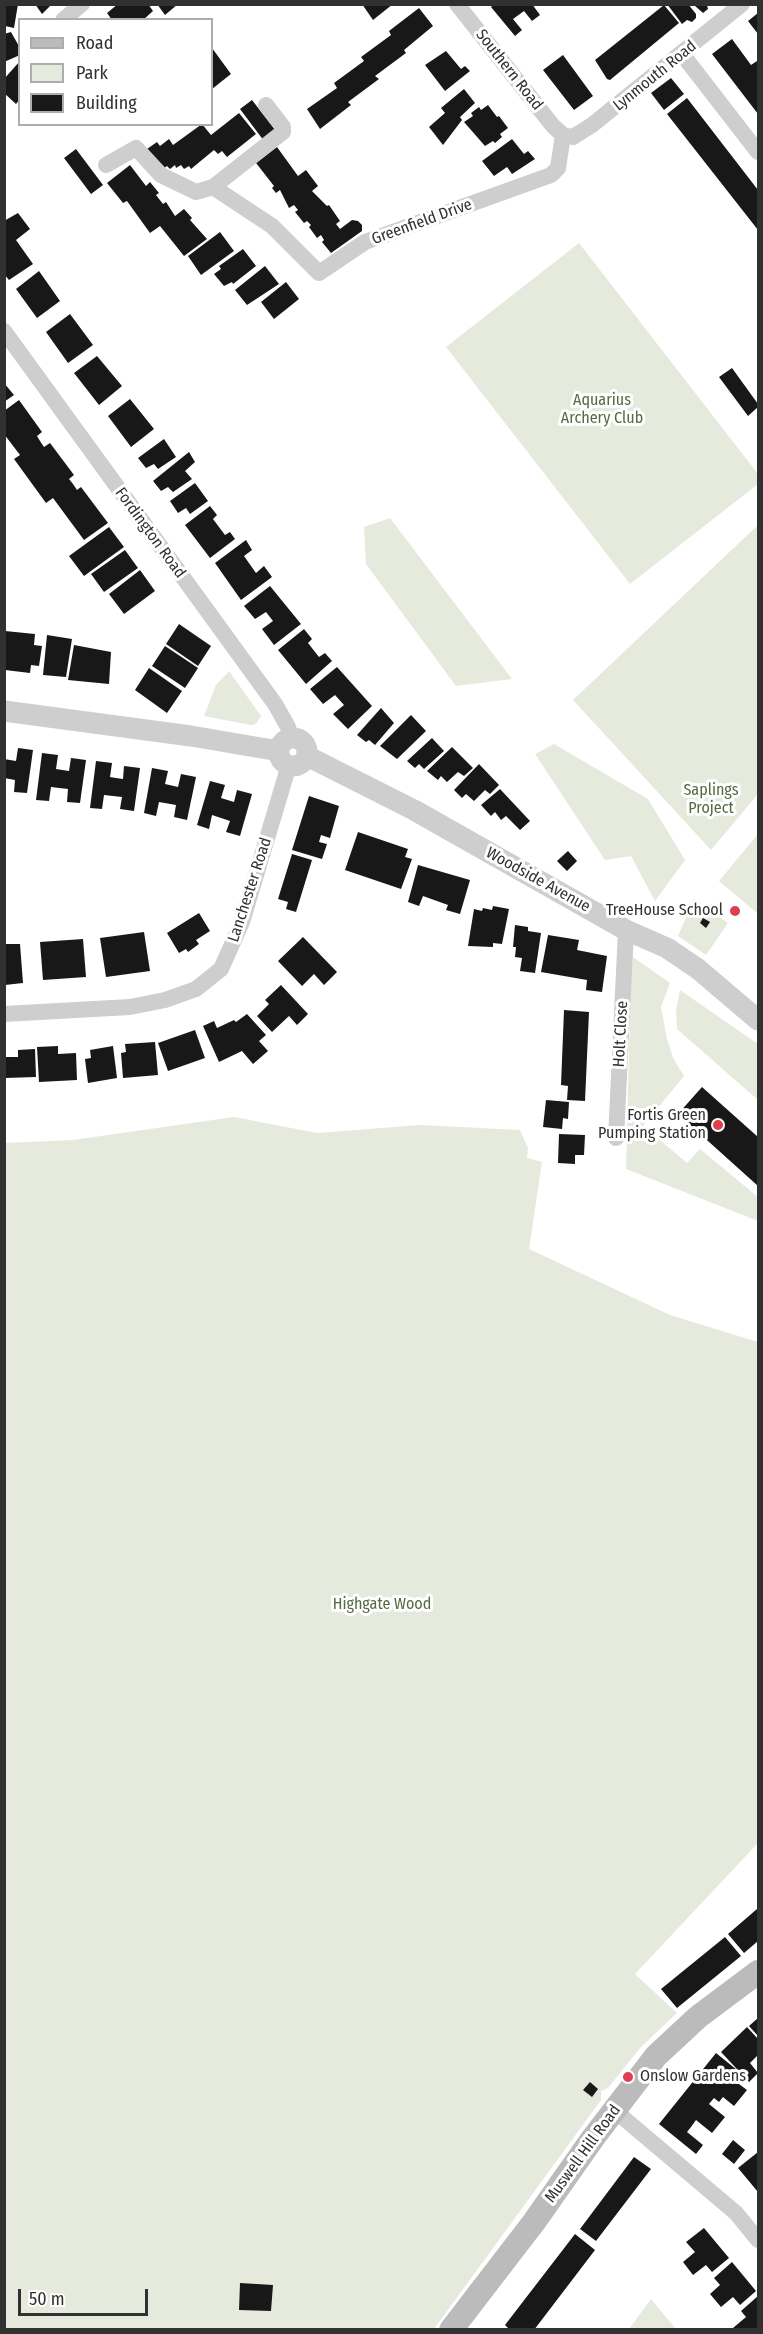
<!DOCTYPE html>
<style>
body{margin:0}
#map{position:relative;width:763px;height:2334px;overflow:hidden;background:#fff;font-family:"Fira Sans Condensed",sans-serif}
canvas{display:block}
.frame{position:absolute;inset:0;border:6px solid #313131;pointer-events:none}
.legend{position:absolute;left:18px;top:18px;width:195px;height:108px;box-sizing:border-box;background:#fff;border:2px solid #adadad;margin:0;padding:8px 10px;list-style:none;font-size:18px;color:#313131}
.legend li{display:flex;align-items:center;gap:12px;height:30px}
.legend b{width:30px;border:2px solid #adadad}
.scale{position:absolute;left:18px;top:2289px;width:130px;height:27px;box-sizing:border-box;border:3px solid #313131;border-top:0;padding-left:8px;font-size:18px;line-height:21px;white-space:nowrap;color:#313131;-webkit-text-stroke:4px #fff;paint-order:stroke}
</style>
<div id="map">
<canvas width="763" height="2334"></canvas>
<div class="frame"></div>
<ul class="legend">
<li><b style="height:8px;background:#bbb"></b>Road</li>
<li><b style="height:16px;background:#e5eadd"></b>Park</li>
<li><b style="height:16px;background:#181818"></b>Building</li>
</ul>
<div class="scale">50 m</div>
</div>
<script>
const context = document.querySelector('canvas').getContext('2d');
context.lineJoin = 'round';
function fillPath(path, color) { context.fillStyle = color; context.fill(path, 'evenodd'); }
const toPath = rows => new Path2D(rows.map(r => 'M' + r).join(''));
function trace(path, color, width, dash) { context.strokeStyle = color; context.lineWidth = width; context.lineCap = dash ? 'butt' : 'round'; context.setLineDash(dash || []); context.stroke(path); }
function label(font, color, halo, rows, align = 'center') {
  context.font = font + ' "Fira Sans Condensed",sans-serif'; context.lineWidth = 6; context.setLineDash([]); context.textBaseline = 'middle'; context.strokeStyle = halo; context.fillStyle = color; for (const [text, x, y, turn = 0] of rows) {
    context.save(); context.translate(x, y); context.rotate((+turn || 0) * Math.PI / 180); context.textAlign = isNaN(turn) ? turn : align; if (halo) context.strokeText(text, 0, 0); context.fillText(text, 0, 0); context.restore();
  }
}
const green = toPath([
 [579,243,758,474,758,484,630,584,446,347],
 [390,518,512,679,456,686,366,564,364,527],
 [758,525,758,794,711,850,573,700],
 [229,671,261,716,256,724,251,725,204,716,216,685],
 [554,744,648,799,685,860,655,901,631,856,605,860,535,754],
 [758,834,758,914,719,881],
 [694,899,728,923,706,955,678,936],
 [633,957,670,983,661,1007,667,1039,673,1058,684,1076,643,1126,687,1163,700,1149,758,1197,758,1221,626,1169,631,970],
 [680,990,758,1044,758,1100,677,1029,676,1011],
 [234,1117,317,1133,420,1125,520,1130,528,1148,527,1158,542,1162,529,1249,670,1315,758,1342,758,1843,635,1974,677,2013,641,2047,608,2088,601,2091,601,2100,434,2329,5,2330,5,1143,73,1140],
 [651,2299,676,2329,629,2329]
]);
const building = toPath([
 [5,4,18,4,14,28,5,26],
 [35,4,52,4,42,14],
 [118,4,148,4,153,11,143,20,112,20,107,13],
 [157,4,178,4,165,15],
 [362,4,393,4,373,20],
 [494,4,532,4,540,15,532,21,524,11,513,19,522,30,515,36,491,7],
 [667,4,688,4,696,14,696,18,692,22,687,20,682,24],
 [664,5,679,23,610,80,607,79,595,60],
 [694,5,707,5,708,9,703,13],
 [419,8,433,26,404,50,406,53,375,76,379,79,348,102,351,105,320,129,307,109,337,88,334,83,364,61,361,57,391,35,389,31],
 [758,13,758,34,748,21],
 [11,32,20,48,20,55,4,62,4,34],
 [732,39,751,65,757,61,758,62,758,114,712,54],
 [212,48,231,74,212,89],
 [446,51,461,69,465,66,470,71,445,91,425,65],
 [563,55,593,96,574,110,543,70],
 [20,61,20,99,16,104,4,93,4,79],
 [671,78,684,94,664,110,651,93],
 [464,89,475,103,460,117,462,120,443,145,429,127,445,113,441,108],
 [687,98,758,190,758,230,667,114],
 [252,100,276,131,264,141,240,109],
 [488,105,497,117,499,116,508,128,500,134,502,137,495,143,493,141,485,146,464,122,473,116,471,113,479,107,481,110],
 [239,113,256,134,227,157,222,151,218,154,214,150,191,169,189,166,184,169,181,165,176,168,175,165,170,169,167,166,163,169,147,149,157,142,160,146,169,139,173,145,202,124,211,135],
 [512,139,524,154,528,151,535,159,512,174,507,167,494,176,482,161],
 [277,147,298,176,306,170,318,186,312,191,327,206,329,205,340,221,336,224,340,229,352,220,358,221,362,225,362,231,331,253,322,242,324,240,321,235,317,238,309,227,311,225,307,221,304,223,295,212,298,210,294,205,289,208,280,190,276,193,272,188,274,186,256,163],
 [76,149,103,185,91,194,64,158],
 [130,165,146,186,150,182,159,193,156,195,163,204,166,202,175,216,184,209,192,218,190,220,207,239,184,256,160,226,150,233,127,201,123,203,107,183],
 [18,213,30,229,16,240,33,264,9,280,4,274,4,221],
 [220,232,234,251,201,275,188,256],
 [243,249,256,266,233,284,232,282,224,286,214,274,221,269,219,266],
 [265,266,279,284,247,305,235,290],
 [39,271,60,301,37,318,16,289],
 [286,282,299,299,274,319,261,302],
 [70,314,93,345,68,363,46,332],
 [97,356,122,386,99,405,74,373],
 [732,368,758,404,758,407,748,416,719,377],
 [4,383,14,395,4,402],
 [130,399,154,429,131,447,108,416],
 [19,400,42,432,37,436,40,441,44,447,50,443,74,475,69,479,73,484,77,490,81,487,108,523,84,540,53,498,46,503,14,459,20,455,4,434,4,411],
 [164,439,176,457,158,469,154,464,146,468,138,458],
 [189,452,195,462,185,471,192,479,173,492,168,487,161,491,153,481],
 [195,483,208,501,190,514,186,508,178,513,170,501],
 [210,506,217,515,213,519,225,535,230,532,235,539,210,558,185,525],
 [109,527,124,547,84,576,69,556],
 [246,540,252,550,244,556,256,573,264,566,272,577,241,600,215,563],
 [125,550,138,568,104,592,91,574],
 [140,570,155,591,124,614,109,594],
 [270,586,301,624,274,645,262,629,273,621,266,612,255,619,244,606],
 [179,624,211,646,198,666,166,644],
 [304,629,312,639,308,643,319,657,325,653,332,661,306,684,278,650],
 [5,631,35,634,34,645,42,646,39,666,31,665,30,673,5,670],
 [47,635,72,639,66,677,43,675],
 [74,645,111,652,109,684,68,680],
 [165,646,198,668,185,688,152,666],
 [337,667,372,706,348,729,333,714,344,705,335,695,323,704,310,689],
 [149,668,182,691,167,713,135,690],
 [381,708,394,723,375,745,369,740,366,742,357,735],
 [411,715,426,731,397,759,380,746],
 [432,738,444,751,424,769,419,764,415,768,407,761],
 [452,747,473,768,464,776,458,772,447,782,441,776,438,780,427,771],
 [18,748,33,750,27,793,14,792,15,780,4,778,4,759,16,761],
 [42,753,58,755,56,769,69,771,71,758,86,760,80,803,67,802,68,789,51,787,49,801,36,800],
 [96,761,112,763,110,777,116,778,123,779,124,766,140,768,134,811,120,809,122,797,104,795,102,809,90,808],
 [479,764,499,785,490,794,485,790,474,801,466,794,462,798,454,790],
 [152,768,168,771,165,784,178,787,181,774,196,777,187,820,174,817,176,805,159,802,156,816,144,813],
 [210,781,225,785,221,798,234,802,237,790,252,794,240,836,226,832,230,821,212,815,209,829,197,825],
 [500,789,530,821,520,830,506,816,501,820,495,812,491,816,481,805],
 [309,796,339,806,330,838,321,835,319,842,327,844,322,859,292,850],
 [358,832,408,849,405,857,412,859,401,889,345,870],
 [568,851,577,861,567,871,557,861],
 [292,854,312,860,296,912,286,909,288,902,278,899],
 [418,865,470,880,460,914,446,910,448,905,423,896,419,906,408,902],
 [493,906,509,909,502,944,493,943,493,947,468,946,474,909,482,911,483,908,492,910],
 [199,913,210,931,196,940,199,944,188,952,186,949,179,953,167,933],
 [703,918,710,922,706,928,700,923],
 [515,925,528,927,528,931,541,933,535,973,520,971,522,958,515,957,516,947,513,947],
 [144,932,150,971,106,977,100,938],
 [548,935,579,940,577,950,607,956,602,992,586,990,587,980,541,972],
 [303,937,337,972,324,985,314,974,302,986,278,961],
 [83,939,86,977,43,980,40,942],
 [5,944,20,944,23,983,5,985],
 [281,985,308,1014,297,1025,289,1016,272,1032,257,1016,269,1004,265,1000],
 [564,1010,589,1012,585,1101,567,1100,568,1086,561,1085],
 [247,1014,266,1035,259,1041,268,1051,253,1064,242,1051,219,1062,203,1026,214,1021,217,1028,234,1020,236,1022],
 [195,1030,205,1058,168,1071,158,1043],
 [155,1042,158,1075,123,1078,121,1053,126,1052,125,1044],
 [58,1046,58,1054,76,1053,77,1080,39,1082,37,1047],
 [113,1046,117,1078,88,1083,85,1059,91,1058,90,1050],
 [35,1049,36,1077,5,1078,5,1057,18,1057,18,1050],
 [702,1087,758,1137,758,1186,678,1114],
 [546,1100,569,1102,568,1119,563,1118,562,1129,543,1127],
 [559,1134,585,1135,584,1155,575,1155,575,1164,558,1163],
 [757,1909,758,1941,744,1953,728,1934],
 [725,1937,741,1956,677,2008,661,1989],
 [758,2018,758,2036,749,2026],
 [747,2027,758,2039,758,2055,750,2063,758,2073,749,2082,721,2052],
 [716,2053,737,2070,731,2078,747,2090,734,2106,723,2097,719,2102,714,2098,709,2104,725,2117,712,2133,696,2120,691,2127,687,2132,703,2145,696,2154,659,2124],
 [590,2082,598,2089,592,2097,583,2090],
 [733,2140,745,2150,734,2164,722,2154],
 [758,2152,758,2192,738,2168],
 [634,2157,651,2169,596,2241,580,2229],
 [704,2228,729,2258,712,2272,706,2265,693,2275,683,2262,695,2252,686,2242],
 [575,2234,595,2250,534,2330,510,2330,505,2325],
 [732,2262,756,2291,740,2305,733,2297,721,2307,710,2294,720,2285,714,2278],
 [240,2283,273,2285,271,2311,239,2310],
 [758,2296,758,2330,735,2330,733,2328,746,2317,741,2311]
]);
const minor = toPath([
 [457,4,553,126,563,135,573,137,592,125,742,4],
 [63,20,82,4],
 [682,54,758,152],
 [106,165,136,148,161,175,196,192,213,187,283,132,283,127,266,105],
 [213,187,272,226,319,273,365,242,551,175,558,168,563,135],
 [4,331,275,704,288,727,291,737],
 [4,1014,130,1007,165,1000,196,989,221,969,242,922,289,765],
 [616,1138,626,930],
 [614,2110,736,2213,758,2240]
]);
const tertiary = toPath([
 [4,711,191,736,279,751],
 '279 752a14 14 0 1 1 28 0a14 14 0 1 1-28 0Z',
 [307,756,414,810,626,930,667,948,698,969,758,1020]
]);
const secondary = toPath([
 [451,2330,534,2222,593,2138,656,2056,698,2017,758,1972]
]);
const markers = [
 [735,911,6,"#dc3f50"],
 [718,1125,6,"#dc3f50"],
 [628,2077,6,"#dc3f50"]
];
const streetNames = [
 ["Southern Road",509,70,52],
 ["Lynmouth Road",655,76,-39],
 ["Greenfield Drive",422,222,-20],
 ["Fordington Road",150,533,54],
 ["Woodside Avenue",538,880,29],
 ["Lanchester Road",250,890,-72],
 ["Holt Close",621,1034,-87],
 ["Muswell Hill Road",583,2154,-54]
];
const parkNames = [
 ["Aquarius",602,401],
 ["Archery Club",602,419],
 ["Saplings",711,791],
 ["Project",711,809],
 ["Highgate Wood",382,1605]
];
const poiNames = [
 ["TreeHouse School",723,911],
 ["Fortis Green",706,1116],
 ["Pumping Station",706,1134],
 ["Onslow Gardens",640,2077,"left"]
];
fillPath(green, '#e5eadd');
fillPath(building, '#181818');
trace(minor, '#cecece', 16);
trace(tertiary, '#cecece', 21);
trace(secondary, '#bbb', 24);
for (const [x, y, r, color] of markers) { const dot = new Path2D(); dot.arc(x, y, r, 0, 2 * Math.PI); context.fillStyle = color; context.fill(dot); trace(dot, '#fff', 2); }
label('16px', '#313131', '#fff', streetNames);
label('16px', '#566b40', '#fff', parkNames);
label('16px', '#313131', '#fff', poiNames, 'right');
</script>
